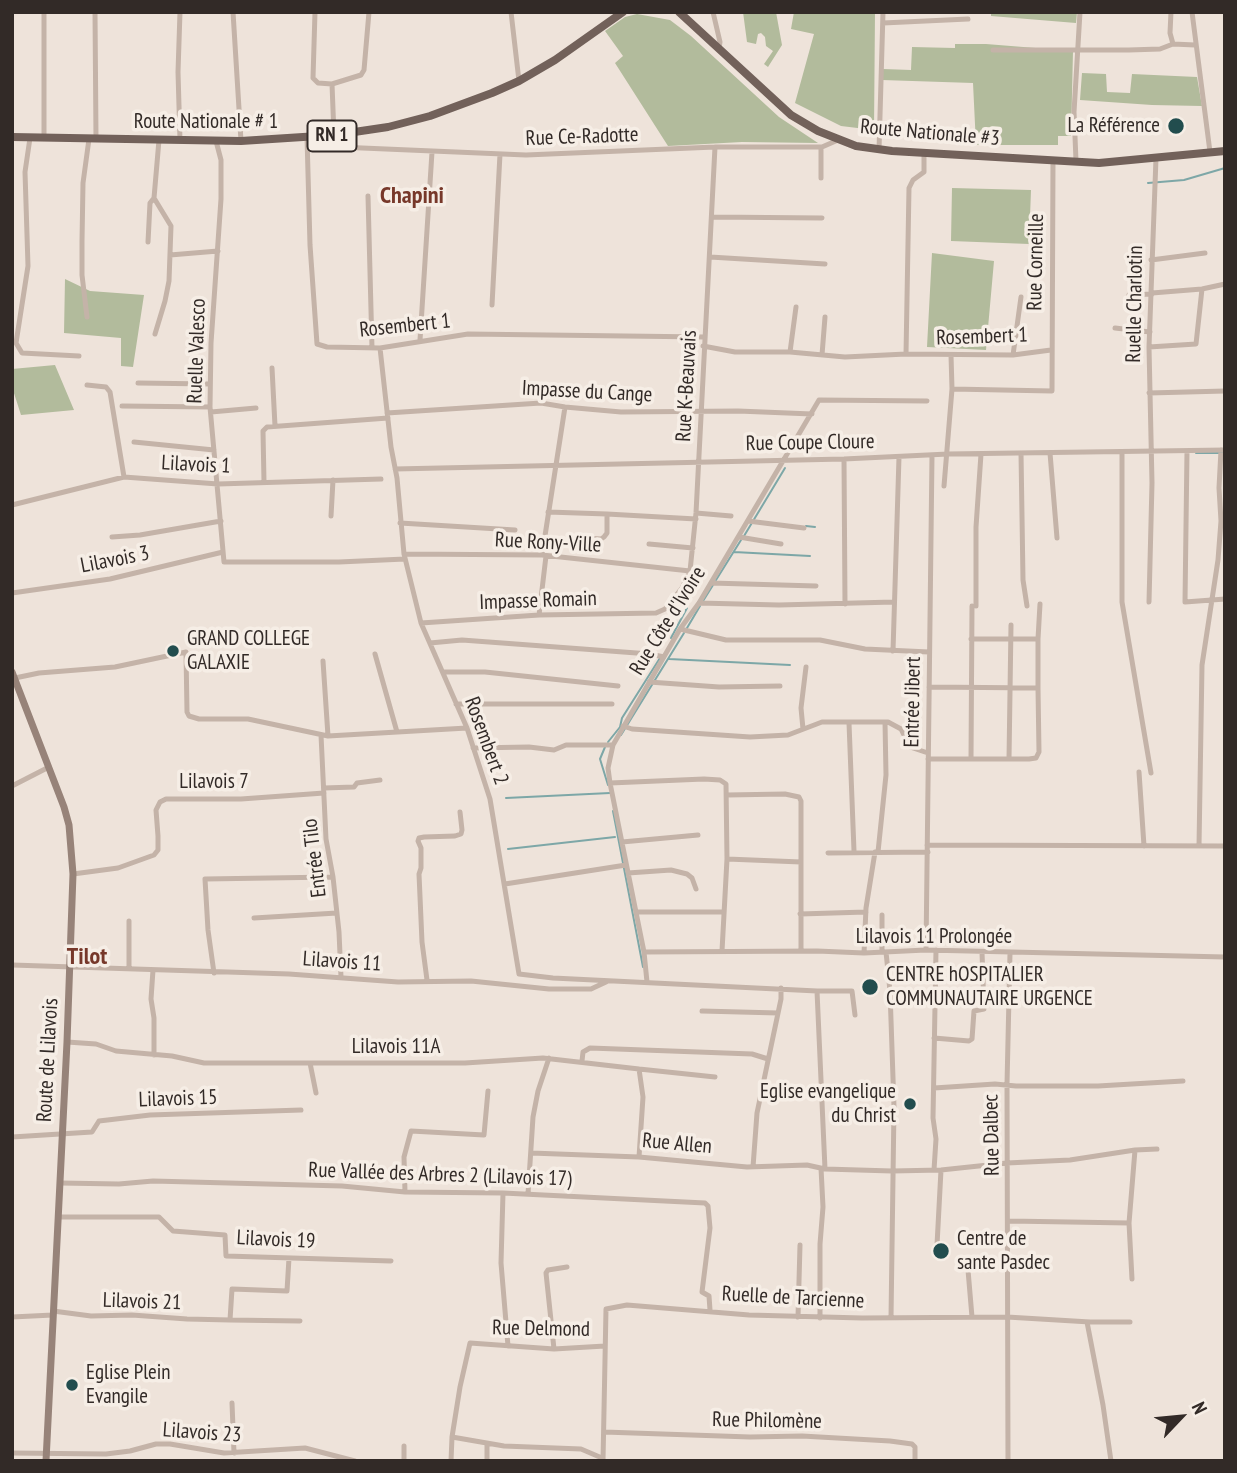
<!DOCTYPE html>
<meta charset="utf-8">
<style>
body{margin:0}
#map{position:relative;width:1237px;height:1473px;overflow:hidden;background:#eee3da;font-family:"PT Sans Narrow",sans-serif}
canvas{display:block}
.frame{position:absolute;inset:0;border:14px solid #322a27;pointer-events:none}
.north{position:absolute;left:1146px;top:1382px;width:70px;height:70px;-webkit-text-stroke:5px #f6eee6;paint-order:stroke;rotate:64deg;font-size:19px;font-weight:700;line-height:28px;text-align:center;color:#322a27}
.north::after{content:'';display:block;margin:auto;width:24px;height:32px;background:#322a27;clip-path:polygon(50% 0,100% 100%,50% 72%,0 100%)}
</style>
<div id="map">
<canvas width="1237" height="1473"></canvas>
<div class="frame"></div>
<div class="north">N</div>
</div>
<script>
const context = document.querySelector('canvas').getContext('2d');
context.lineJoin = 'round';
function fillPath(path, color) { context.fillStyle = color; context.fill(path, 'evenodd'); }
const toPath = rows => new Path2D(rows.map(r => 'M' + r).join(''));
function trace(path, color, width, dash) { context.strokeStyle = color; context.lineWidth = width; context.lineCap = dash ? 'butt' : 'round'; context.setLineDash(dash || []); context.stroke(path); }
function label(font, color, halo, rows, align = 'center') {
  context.font = font + ' "PT Sans Narrow",sans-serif'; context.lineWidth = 7; context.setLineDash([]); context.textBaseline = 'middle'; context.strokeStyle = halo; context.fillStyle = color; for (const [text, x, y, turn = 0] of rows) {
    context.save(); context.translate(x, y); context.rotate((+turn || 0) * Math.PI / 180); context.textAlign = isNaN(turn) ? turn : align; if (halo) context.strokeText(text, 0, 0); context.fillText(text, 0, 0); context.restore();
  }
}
const green = toPath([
 [743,12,776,12,782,45,768,67,764,64,773,51,766,46,765,37,761,33,758,34,756,44,747,42],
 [794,12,875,12,874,130,841,126,795,103,814,34,791,29],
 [991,12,1077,12,1076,23,991,16],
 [637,14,670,20,691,36,779,117,818,143,742,142,668,146,615,63,623,56,605,31,625,17],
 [955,44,986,44,1073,51,1071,136,1058,136,1058,145,976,145,973,83,882,80,883,69,911,70,912,47,955,48],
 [1082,73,1106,74,1107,92,1130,93,1132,74,1197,77,1202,106,1152,105,1080,100],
 [952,188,1031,190,1029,244,951,241],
 [932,253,994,261,986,350,927,347],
 [65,279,90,291,144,295,133,367,121,366,121,338,64,333],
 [55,365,74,410,21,415,12,387,12,369]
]);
const stream = toPath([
 [1148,183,1184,180,1225,168],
 [1196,453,1225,453],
 [806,526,815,527],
 [744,536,785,468],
 [734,552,810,556],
 [716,580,741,540],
 [703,601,713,585],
 [687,628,700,606],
 [671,638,687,608],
 [669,659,790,665],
 [621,735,684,633],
 [608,742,620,727,622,718,660,658],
 [605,747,600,759,608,785],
 [506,798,610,793],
 [613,811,643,967],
 [508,849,615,837]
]);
const street = toPath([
 [44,12,44,138],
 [95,12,96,139],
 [180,12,178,72,180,140],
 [233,12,241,141],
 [315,12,313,78,318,83,332,84],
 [369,12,364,70,361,75,332,84,334,135,339,147,526,155,715,147,822,147,838,140],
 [511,12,519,81],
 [713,12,720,42,719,49],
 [1171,12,1170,33,1173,44,1195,45],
 [1192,12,1210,152],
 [883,23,968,19],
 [993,50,1129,50,1160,49,1173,44],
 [307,137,310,245,317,344,327,347,380,348,468,334,704,337],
 [30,138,25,172,28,266,16,343,22,353,79,356],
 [216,141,221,160,221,199,211,343,210,407,224,562,339,562,405,559],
 [821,148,821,178],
 [879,150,883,12],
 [1076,161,1074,112,1080,12],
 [368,196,372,348],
 [712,217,822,218],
 [148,242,150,203,154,198],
 [170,255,218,251],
 [710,257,825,264],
 [1151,260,1205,253],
 [1152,293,1202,289,1225,284],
 [1129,295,1152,294],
 [492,305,500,154],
 [87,317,82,275,82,241,83,183,89,139],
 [1115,328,1150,332],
 [155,334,165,301,169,281,171,226,154,198,159,140],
 [420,340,432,152],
 [703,346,735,352,790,352,845,357,906,354,1013,355,1051,350],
 [1149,347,1196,344,1202,289],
 [380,348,391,447,397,478,404,554,421,623,467,728,490,799,519,974,553,978,817,991,825,1169],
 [790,352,796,307],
 [906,354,909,188,913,180,924,172,924,153],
 [822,355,825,317],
 [1013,355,1021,297],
 [272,368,275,426],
 [138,383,210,384],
 [87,385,106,387,110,392,124,477],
 [952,389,1052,391,1053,160],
 [1149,393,1225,391],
 [122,406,210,407],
 [211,412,256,408],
 [387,413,541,403,565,407,621,412,738,411,812,414],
 [134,442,214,450],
 [1187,451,1185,602,1225,599],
 [1021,453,1023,580,1027,606],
 [1050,453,1057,538],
 [1122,453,1122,602,1151,773],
 [844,459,845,604],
 [395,469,844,459,948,454,1225,450],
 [264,482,263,431,267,427,388,418],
 [944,486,952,389,951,355],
 [12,505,124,477,218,484,381,479],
 [548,512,607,514],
 [696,513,731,516],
 [331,516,333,480],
 [748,521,804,528],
 [400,523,515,530],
 [112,537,140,535,221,521],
 [739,537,781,544],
 [585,538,601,539,604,537,607,533,607,514,696,519],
 [649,544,693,548],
 [404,554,542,555,690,571],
 [542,555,565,407],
 [711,583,816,586],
 [12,593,110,579,223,552],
 [1149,602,1152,483,1149,347,1156,158],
 [699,603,779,605,894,602],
 [976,606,976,527,981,454],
 [539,615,546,556],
 [421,623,539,615,656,613,665,609,682,588,690,571,696,513,715,147],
 [680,629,726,640,820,640,865,649,929,652],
 [971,639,1038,639,1038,688],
 [1038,639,1040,604],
 [430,643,462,640,650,654,664,657],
 [893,651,899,457],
 [375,654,397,732],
 [323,661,328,736],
 [444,672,485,672,618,686],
 [15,678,39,673,115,667,186,652,187,712,189,716,199,719,248,719,328,736,467,728],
 [649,682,719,687,780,686],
 [456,704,612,704],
 [849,723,854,851],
 [623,726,632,729,750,737,788,735,822,722,888,722,901,729,910,747,928,753],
 [803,729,801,708,806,667],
 [321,735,326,839,333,877,339,932,341,977],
 [473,748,529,747,554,750,566,745,613,745],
 [928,759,1029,759,1036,758,1039,752,1038,688,929,687],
 [971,759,972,606],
 [1009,759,1011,625],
 [1139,772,1144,846],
 [610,783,704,779,720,780,726,784,727,859,722,951],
 [12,786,49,767],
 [324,788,354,787,357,783,380,780],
 [727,795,785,794,799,797,801,801,801,862],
 [622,842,698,835],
 [927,845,1225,846],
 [1199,846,1202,665,1218,560,1221,521,1219,488,1221,450],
 [878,852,886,775,885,722],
 [828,853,928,852],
 [727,859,801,862,801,951],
 [628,873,671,870,687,874,692,878,696,889],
 [73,874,118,868,154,855,158,850,158,836,156,810,160,802,166,799,241,799,324,793],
 [505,884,626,865],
 [636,912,723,912],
 [800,914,866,912],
 [882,915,882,952],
 [254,918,337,913],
 [129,921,129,969],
 [926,950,932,455],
 [644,952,817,951,864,953,926,950,1225,957],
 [886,952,890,991,894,1107,891,1318],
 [864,953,866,908,875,852],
 [12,965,289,974,398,982,471,981,549,989,591,989,606,982],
 [153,970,151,999,154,1018,154,1055],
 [214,973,208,930,205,879,333,877],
 [427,980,422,942,419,874,421,868,421,848,418,841,419,838,424,837,455,836,461,834,462,830,460,812],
 [647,982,644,952,610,783,608,768,613,745,680,629,699,603,819,400,927,401],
 [817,991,852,991,855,1015],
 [702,1011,778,1013],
 [934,1038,969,1041,972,1039,974,1011,984,1009,982,952],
 [67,1042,96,1044,116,1051,172,1056,204,1063,465,1063,543,1058,639,1069,643,1097,639,1157],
 [582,1061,583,1052,590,1048,752,1054,768,1059],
 [310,1063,316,1093],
 [639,1069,715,1077],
 [934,1088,995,1084,1016,1086,1098,1086,1183,1081],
 [12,1137,92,1132,99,1121,150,1115,301,1110],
 [531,1153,639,1157,747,1167,807,1165,825,1169,892,1171,941,1170,1007,1163,1070,1160,1135,1150,1157,1149],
 [753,1167,757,1113,781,999,781,988],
 [934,1170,936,1139,933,1118,936,950],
 [60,1183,119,1184,153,1181,342,1186,405,1192,503,1193,705,1203,708,1206,710,1228,702,1292,709,1296,710,1310],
 [405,1192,404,1157,411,1131,484,1135,488,1091],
 [503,1193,501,1263,508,1346],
 [528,1194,533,1117,538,1091,549,1058],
 [58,1217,159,1217,173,1231,225,1235,226,1256,391,1261],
 [1009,1221,1129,1223],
 [937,1245,941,1170],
 [968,1270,972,1317],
 [1132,1279,1129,1223,1135,1150],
 [53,1311,91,1316,132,1315,187,1319,230,1320,232,1289,287,1291,289,1258],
 [12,1317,53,1315],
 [798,1317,800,1245],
 [820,1318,820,1244,823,1207,821,1168],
 [230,1320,300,1321],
 [1087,1322,1103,1405,1111,1461],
 [554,1349,546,1273,548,1270,567,1267],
 [232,1403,234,1453],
 [604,1432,750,1437,802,1436,890,1441,912,1444,915,1447,915,1461],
 [452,1437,504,1446,581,1449,602,1458],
 [487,1443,487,1461],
 [12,1453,106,1454,130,1451,156,1444,170,1444,224,1453,305,1448,355,1461],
 [404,1461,404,1446],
 [451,1461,452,1437,460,1387,470,1343,554,1349,605,1346],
 [603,1461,606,1309,627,1305,749,1315,862,1318,1007,1317,1090,1322,1130,1322],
 [1008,1461,1007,1084,1010,953]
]);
const secondary = toPath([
 [12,672,64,807,69,825,73,874,67,1042,46,1461]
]);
const primary = toPath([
 [679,12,791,115,818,131,856,146,892,151,1099,163,1225,151],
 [12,137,241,141,334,135,388,127,430,116,492,93,519,81,555,60,623,12]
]);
const markers = [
 [1176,126,9,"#224d4e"],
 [173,651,7,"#224d4e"],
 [870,987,9,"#224d4e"],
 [910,1104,7,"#224d4e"],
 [941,1251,9,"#224d4e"],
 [72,1385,7,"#224d4e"]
];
const shields = [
 [332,136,49]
];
const shieldNames = [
 ["RN 1",332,136]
];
const streetNames = [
 ["Route Nationale # 1",206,122],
 ["Route Nationale #3",930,133,5],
 ["Rue Ce-Radotte",582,137,-2],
 ["Rue Corneille",1036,262,-89],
 ["Ruelle Charlotin",1135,304,-89],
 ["Rosembert 1",405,326,-6],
 ["Rosembert 1",982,337,-2],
 ["Ruelle Valesco",197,351,-88],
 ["Rue K-Beauvais",687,386,-87],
 ["Impasse du Cange",587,392,3],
 ["Rue Coupe Cloure",810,443,-1],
 ["Lilavois 1",196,465,3],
 ["Rue Rony-Ville",548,543,3],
 ["Lilavois 3",115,560,-11],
 ["Impasse Romain",538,601,-2],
 ["Rue Côte d'Ivoire",668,621,-58],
 ["Entrée Jibert",913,702,-89],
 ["Rosembert 2",486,741,70],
 ["Lilavois 7",214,782],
 ["Entrée Tilo",315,858,-97],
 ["Lilavois 11 Prolongée",934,937],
 ["Lilavois 11",342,962,4],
 ["Lilavois 11A",396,1047],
 ["Route de Lilavois",48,1060,-87],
 ["Lilavois 15",178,1099,-2],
 ["Rue Dalbec",992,1135,-91],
 ["Rue Allen",677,1144,5],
 ["Rue Vallée des Arbres 2 (Lilavois 17)",440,1175,2],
 ["Lilavois 19",276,1240,3],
 ["Ruelle de Tarcienne",793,1298,3],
 ["Lilavois 21",142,1302,2],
 ["Rue Delmond",541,1329,1],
 ["Rue Philomène",767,1421,1],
 ["Lilavois 23",202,1433,4]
];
const poiNames = [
 ["La Référence",1160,126,"right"],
 ["GRAND COLLEGE",187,639],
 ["GALAXIE",187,663],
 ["CENTRE hOSPITALIER",886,975],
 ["COMMUNAUTAIRE URGENCE",886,999],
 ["Eglise evangelique",896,1092,"right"],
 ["du Christ",896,1116,"right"],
 ["Centre de",957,1239],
 ["sante Pasdec",957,1263],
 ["Eglise Plein",86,1373],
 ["Evangile",86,1397]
];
const quarterNames = [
 ["Chapini",412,196],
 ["Tilot",87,957]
];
fillPath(green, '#b2bb9c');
trace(stream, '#7da7a7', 2);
trace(street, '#c4b3a8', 5);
trace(secondary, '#978379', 7);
trace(primary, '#72615a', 8);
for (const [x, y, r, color] of markers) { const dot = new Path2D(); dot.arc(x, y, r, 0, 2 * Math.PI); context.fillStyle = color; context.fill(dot); trace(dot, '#f6eee6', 2.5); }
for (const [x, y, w] of shields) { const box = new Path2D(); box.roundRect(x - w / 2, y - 15.5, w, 31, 5); context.fillStyle = '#f6eee6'; context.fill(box); trace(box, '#322a27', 2); }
label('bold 19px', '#322a27', null, shieldNames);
label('21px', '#322a27', '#f6eee6', streetNames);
label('21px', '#322a27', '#f6eee6', poiNames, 'left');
label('bold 24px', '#77382a', '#f6eee6', quarterNames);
</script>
